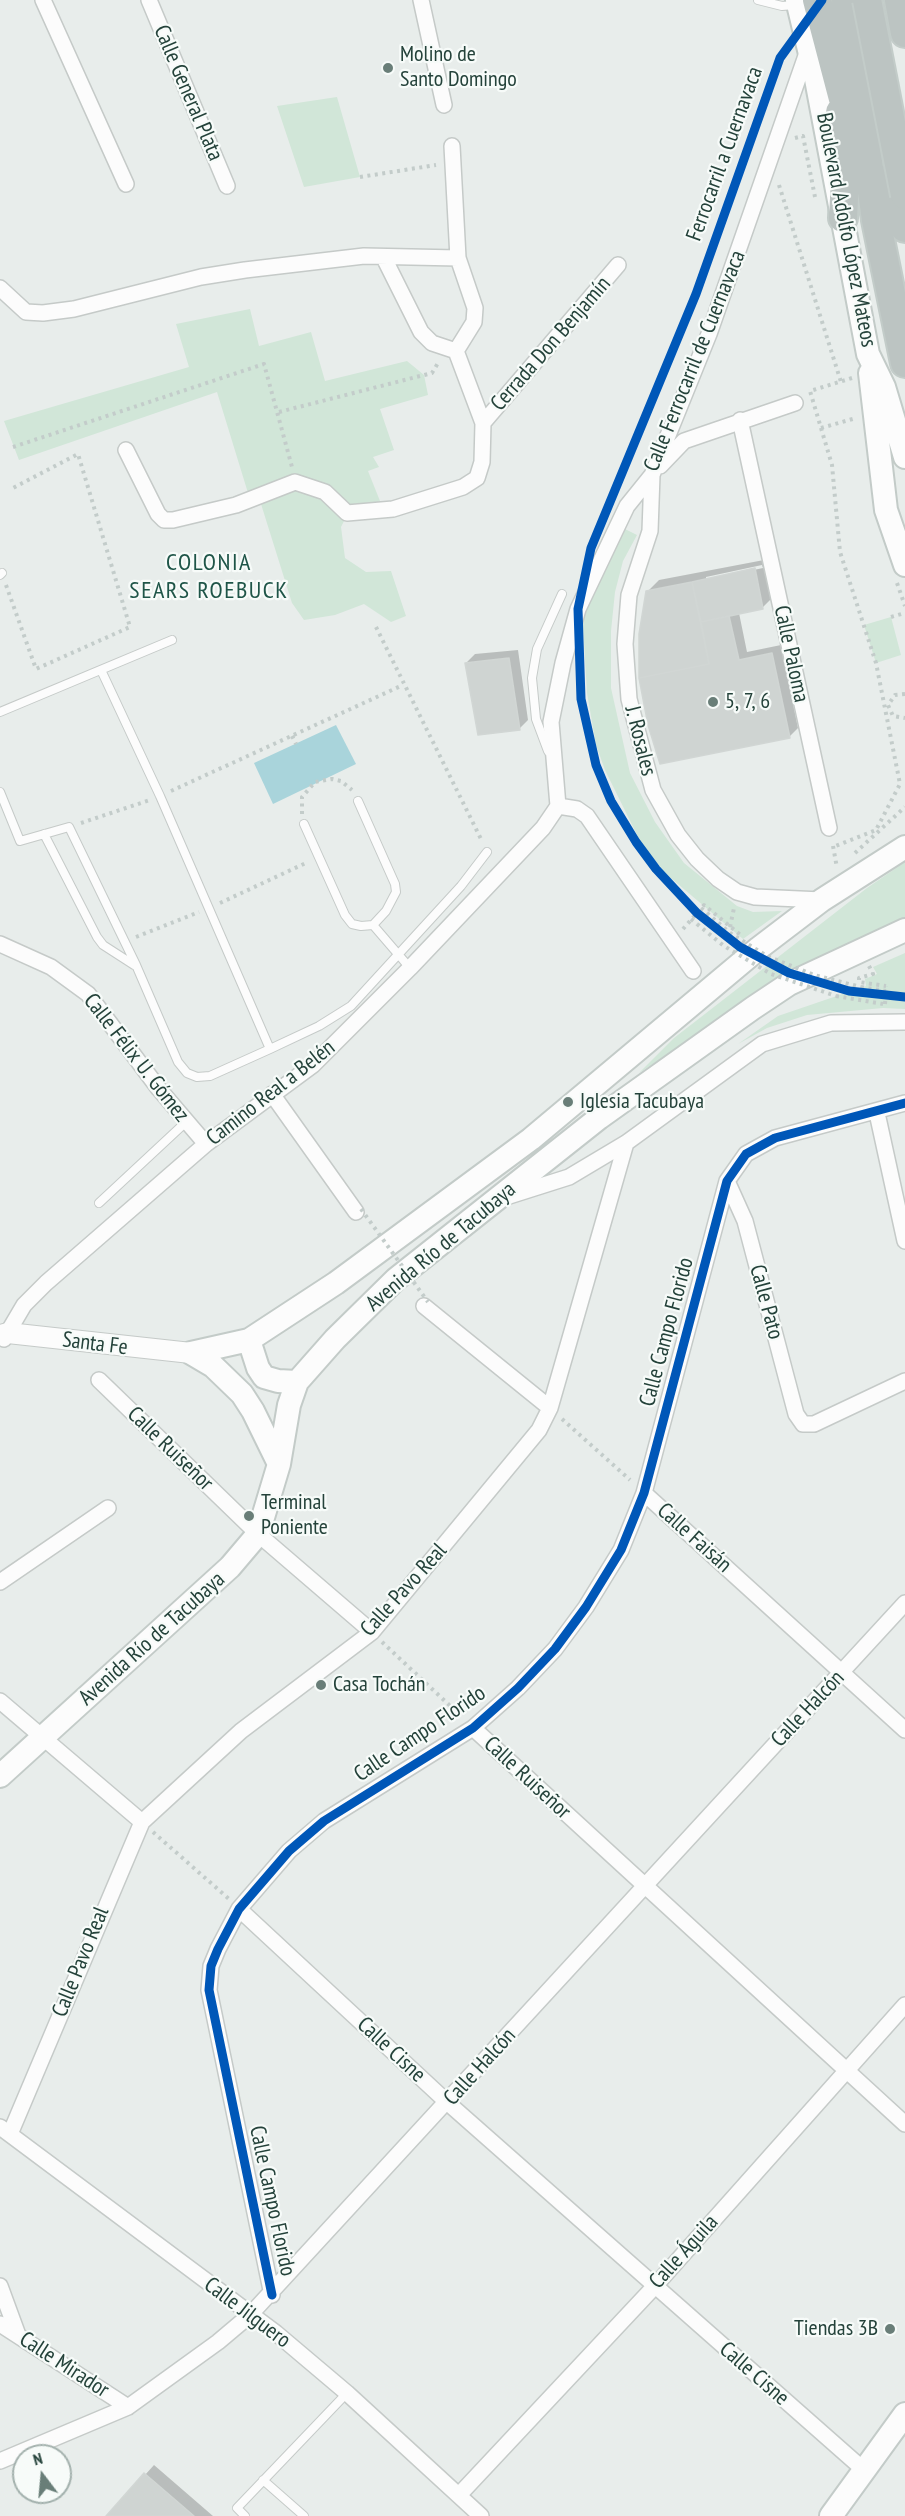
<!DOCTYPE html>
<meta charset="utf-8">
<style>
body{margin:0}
#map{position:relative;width:905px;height:2516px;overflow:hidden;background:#e8edeb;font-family:"PT Sans Narrow",sans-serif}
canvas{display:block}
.north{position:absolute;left:12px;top:2444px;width:60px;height:60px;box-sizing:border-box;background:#f7fbf9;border:2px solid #a3b1ad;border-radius:50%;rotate:344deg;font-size:16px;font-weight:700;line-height:24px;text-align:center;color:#24423a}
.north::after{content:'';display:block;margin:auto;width:21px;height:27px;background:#697e78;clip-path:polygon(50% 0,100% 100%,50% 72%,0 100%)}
</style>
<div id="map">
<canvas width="905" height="2516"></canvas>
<div class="north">N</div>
</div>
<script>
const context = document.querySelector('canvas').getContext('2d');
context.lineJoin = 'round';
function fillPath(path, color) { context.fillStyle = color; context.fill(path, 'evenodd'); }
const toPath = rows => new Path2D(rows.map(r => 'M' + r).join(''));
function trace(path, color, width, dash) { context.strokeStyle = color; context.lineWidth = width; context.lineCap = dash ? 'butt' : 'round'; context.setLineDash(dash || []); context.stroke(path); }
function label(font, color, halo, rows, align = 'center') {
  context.font = font + ' "PT Sans Narrow",sans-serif'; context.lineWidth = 4.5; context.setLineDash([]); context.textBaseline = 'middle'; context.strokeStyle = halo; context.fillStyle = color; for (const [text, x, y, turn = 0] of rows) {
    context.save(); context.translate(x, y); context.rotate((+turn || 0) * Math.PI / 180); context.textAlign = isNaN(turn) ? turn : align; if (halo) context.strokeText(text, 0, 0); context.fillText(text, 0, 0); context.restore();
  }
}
const green = toPath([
 [337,97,360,177,304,187,277,106],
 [250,309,259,346,311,332,325,381,407,361,424,375,428,395,380,409,394,450,373,457,379,467,368,471,384,511,344,521,341,527,345,558,366,572,391,571,406,616,391,622,364,604,335,615,304,620,292,603,261,504,252,506,217,392,19,460,4,421,189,367,176,324],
 [625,529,637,535,623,561,615,592,611,631,611,688,630,773,655,822,684,863,737,906,753,912,782,911,743,939,666,874,641,843,605,770,596,745,587,693,583,625,586,608],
 [891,617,901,655,876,663,864,625],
 [905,862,905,927,776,984,639,1073,674,1038,867,888],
 [905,953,905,1009,883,1008,807,1015,767,1028,738,1044,778,1016,866,986,865,979,877,974,873,967]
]);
const water = toPath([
 [336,725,356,764,273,804,254,763]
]);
const shadow = toPath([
 [764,560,772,598,763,607,739,613,747,652,781,645,798,728,789,737,661,763,647,592,659,580],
 [762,565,763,568,706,580,706,577],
 [518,650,528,720,519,729,466,663,475,654],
 [154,2465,213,2516,108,2516]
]);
const building = toPath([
 [755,568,763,609,701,622,692,582,755,568],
 [692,582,709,664,639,678,639,634,646,591,692,582],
 [729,616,739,660,772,653,790,738,660,764,648,725,639,678,709,664,701,622,729,616],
 [509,658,520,730,478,735,465,663,509,658],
 [144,2473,194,2516,106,2516,144,2473]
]);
const path = toPath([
 [795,138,803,136,815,197],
 [360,177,436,165],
 [779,185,841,382],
 [852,378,810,391,821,428,856,418],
 [279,412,432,373,438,363],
 [821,428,832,465,840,552,876,663,900,784,876,830,833,847],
 [13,447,264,364,292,467],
 [897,583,905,606],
 [6,585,36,669,130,627,78,454,11,489],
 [891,617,905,613],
 [376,627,482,841],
 [905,694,895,695,888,705,893,716,905,718],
 [292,736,296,744],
 [171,791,403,685],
 [302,814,302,797,315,782,332,779,341,781,352,790],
 [81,823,150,800],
 [833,846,837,868],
 [855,853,905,807],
 [220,903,308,862],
 [701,908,707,913],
 [691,919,697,924],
 [730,927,734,908],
 [683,929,704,905,743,937],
 [136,937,199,912],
 [869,966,873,974,859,978,859,982,886,986],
 [861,987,886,991,886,986],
 [836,996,883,1004],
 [885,1004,886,991],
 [562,1419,630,1480],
 [382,1642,462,1717],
 [153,1832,229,1899]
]);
const service = toPath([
 [758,0,782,6,795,5],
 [0,575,2,573],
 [101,670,160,796,270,1049],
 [0,712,172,640],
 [548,751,536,719,532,678,537,649,562,594],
 [0,792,20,841,69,827,136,965,178,1062,187,1073,197,1077,210,1076,270,1049,319,1026,351,1006,461,886,487,852],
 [304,824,345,915,352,924,361,926,373,925,386,911,396,892,395,884,358,801],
 [44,834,97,937,103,945,134,965],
 [373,925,410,968],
 [99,1203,186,1122],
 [263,2480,304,2516],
 [245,2516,237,2508,347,2393]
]);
const minor = toPath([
 [43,0,126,184],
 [149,0,227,186],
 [421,0,444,105],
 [384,258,421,332,432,343,456,351,474,322,475,308,458,258,452,146],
 [0,288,26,312,43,313,74,309,201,277,245,270,364,256,458,258],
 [740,420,829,828],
 [483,423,618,265],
 [126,450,158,514,164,520,173,520,236,505,295,482,325,492,347,513,393,509,463,487,477,478,482,462,483,423,456,351],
 [660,466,684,441,795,403],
 [652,475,650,531,629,595,625,644,629,699,653,790,678,835,697,859,718,879,737,892,755,897,822,900],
 [558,806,551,722,563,663,578,609,627,506,652,475,709,334,808,50],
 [558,806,577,809,587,816,693,971],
 [0,944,51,967,88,994,159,1089,206,1144],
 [272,1094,356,1212],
 [877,1113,905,1241],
 [727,1181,745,1221,796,1414,803,1424,814,1424,905,1381],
 [506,1197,569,1177,626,1143,762,1044,831,1023,905,1022],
 [424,1306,550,1408],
 [4,1339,24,1305,46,1283,206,1144,313,1065,410,968,543,828,558,806],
 [99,1380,258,1534,372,1632],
 [644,1493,905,1730],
 [0,1582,108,1508],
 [0,1701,142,1822],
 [473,1728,905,2124],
 [239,1909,448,2103,864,2470],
 [0,2127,276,2333,347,2393,481,2516],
 [10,2134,142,1822,241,1731,372,1632,539,1430,550,1408,626,1143],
 [0,2286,18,2335],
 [272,2295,209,1990,211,1966,218,1949,239,1909,289,1851,324,1821,473,1728,518,1688,555,1649,586,1607,621,1550,644,1493,727,1181,746,1154,775,1138,905,1103],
 [0,2324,128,2407],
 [0,2461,128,2407,218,2342,250,2315,905,1603],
 [459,2495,654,2287,905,2005]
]);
const tertiary = toPath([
 [0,1335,8,1333,191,1353]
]);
const secondary = toPath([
 [797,0,816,79,868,354,884,387,905,457],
 [870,373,886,510,905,565],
 [249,1340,258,1368,264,1377,278,1381,297,1382],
 [191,1353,249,1340,336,1283,531,1139,759,948,822,900,905,847],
 [191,1353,213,1366,242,1394,253,1411,279,1464],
 [0,1776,230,1567,258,1534,279,1464,289,1405,297,1382,335,1339,396,1279,599,1118,753,1008,789,984,905,930],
 [831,2516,905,2414]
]);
const motorway = toPath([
 [817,0,843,99],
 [846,0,876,220,905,363],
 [899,0,905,33],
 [840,112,846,159,843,218],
 [896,171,905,228]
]);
const pathBridge = toPath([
 [707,913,730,933,767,956,814,975,861,987],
 [697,924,724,946,771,974,836,996],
 [361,1209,428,1302]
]);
const motorwayBridge = toPath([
 [867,0,905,195]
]);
const cycleway = toPath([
 [822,0,780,58,696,294,591,548,578,609,581,699,596,765,611,801,636,842,656,869,697,913,740,947,789,973,849,991,905,997],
 [272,2295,209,1990,211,1966,218,1949,239,1909,289,1851,324,1821,473,1728,518,1688,555,1649,586,1607,621,1550,644,1493,727,1181,746,1154,775,1138,905,1103]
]);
const markers = [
 [388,68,6,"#697e78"],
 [713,702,6,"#697e78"],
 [568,1102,6,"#697e78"],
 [249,1516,6,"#697e78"],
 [321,1685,6,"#697e78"],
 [890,2329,6,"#697e78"]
];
const poiNames = [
 ["Molino de",400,55],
 ["Santo Domingo",400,80],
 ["5, 7, 6",725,702],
 ["Iglesia Tacubaya",580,1102],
 ["Terminal",261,1503],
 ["Poniente",261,1528],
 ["Casa Tochán",333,1685],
 ["Tiendas 3B",878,2329,"right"]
];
const streetNames = [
 ["Calle General Plata",188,93,67],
 ["Ferrocarril a Cuernavaca",725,154,-70],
 ["Boulevard Adolfo López Mateos",846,230,79],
 ["Cerrada Don Benjamín",551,344,-49],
 ["Calle Ferrocarril de Cuernavaca",695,361,-68],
 ["Calle Paloma",791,654,78],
 ["J. Rosales",640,741,76],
 ["Calle Félix U. Gómez",136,1058,52],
 ["Camino Real a Belén",271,1093,-38],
 ["Avenida Río de Tacubaya",441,1247,-40],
 ["Calle Pato",766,1302,75],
 ["Calle Campo Florido",667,1332,-75],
 ["Santa Fe",95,1344,7],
 ["Calle Ruiseñor",170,1449,44],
 ["Calle Faisán",694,1538,42],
 ["Calle Pavo Real",404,1590,-48],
 ["Avenida Río de Tacubaya",152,1639,-42],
 ["Calle Halcón",808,1709,-47],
 ["Calle Campo Florido",420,1734,-34],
 ["Calle Ruiseñor",527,1778,43],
 ["Calle Pavo Real",81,1962,-68],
 ["Calle Cisne",391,2050,43],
 ["Calle Halcón",480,2067,-48],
 ["Calle Campo Florido",272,2201,78],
 ["Calle Águila",684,2252,-48],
 ["Calle Jilguero",247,2313,37],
 ["Calle Mirador",64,2365,33],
 ["Calle Cisne",754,2374,41]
];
const neighbourhoodNames = [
 ["COLONIA",209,563],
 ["SEARS ROEBUCK",209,591]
];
fillPath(green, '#d1e6d8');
fillPath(water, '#a9d4db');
fillPath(shadow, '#0003');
fillPath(building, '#cfd4d2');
trace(building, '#d1d6d4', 1.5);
trace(service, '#c5cac8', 10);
trace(minor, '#c5cac8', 18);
trace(tertiary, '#c5cac8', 22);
trace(secondary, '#c3cbc8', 26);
trace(motorway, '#c3ccc9', 32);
trace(path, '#c3ccca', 4, [3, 4.5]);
trace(service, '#fcfcfc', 8);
trace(minor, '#fcfcfc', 15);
trace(tertiary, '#fcfcfc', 20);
trace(secondary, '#fcfcfc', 22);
trace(motorway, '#bcc4c2', 28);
trace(motorwayBridge, '#c3ccc9', 32, []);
trace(pathBridge, '#c3ccca', 4, [3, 4.5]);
trace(motorwayBridge, '#bcc4c2', 28);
trace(cycleway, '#0057b8', 9);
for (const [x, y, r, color] of markers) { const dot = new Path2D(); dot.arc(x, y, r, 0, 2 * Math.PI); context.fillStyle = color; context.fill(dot); trace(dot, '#f7fbf9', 2); }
label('22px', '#24423a', '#f7fbf9', poiNames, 'left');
label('22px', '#24423a', '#f7fbf9', streetNames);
context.letterSpacing = '1.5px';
label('24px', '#1f5548', '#f7fbf9', neighbourhoodNames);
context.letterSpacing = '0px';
</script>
